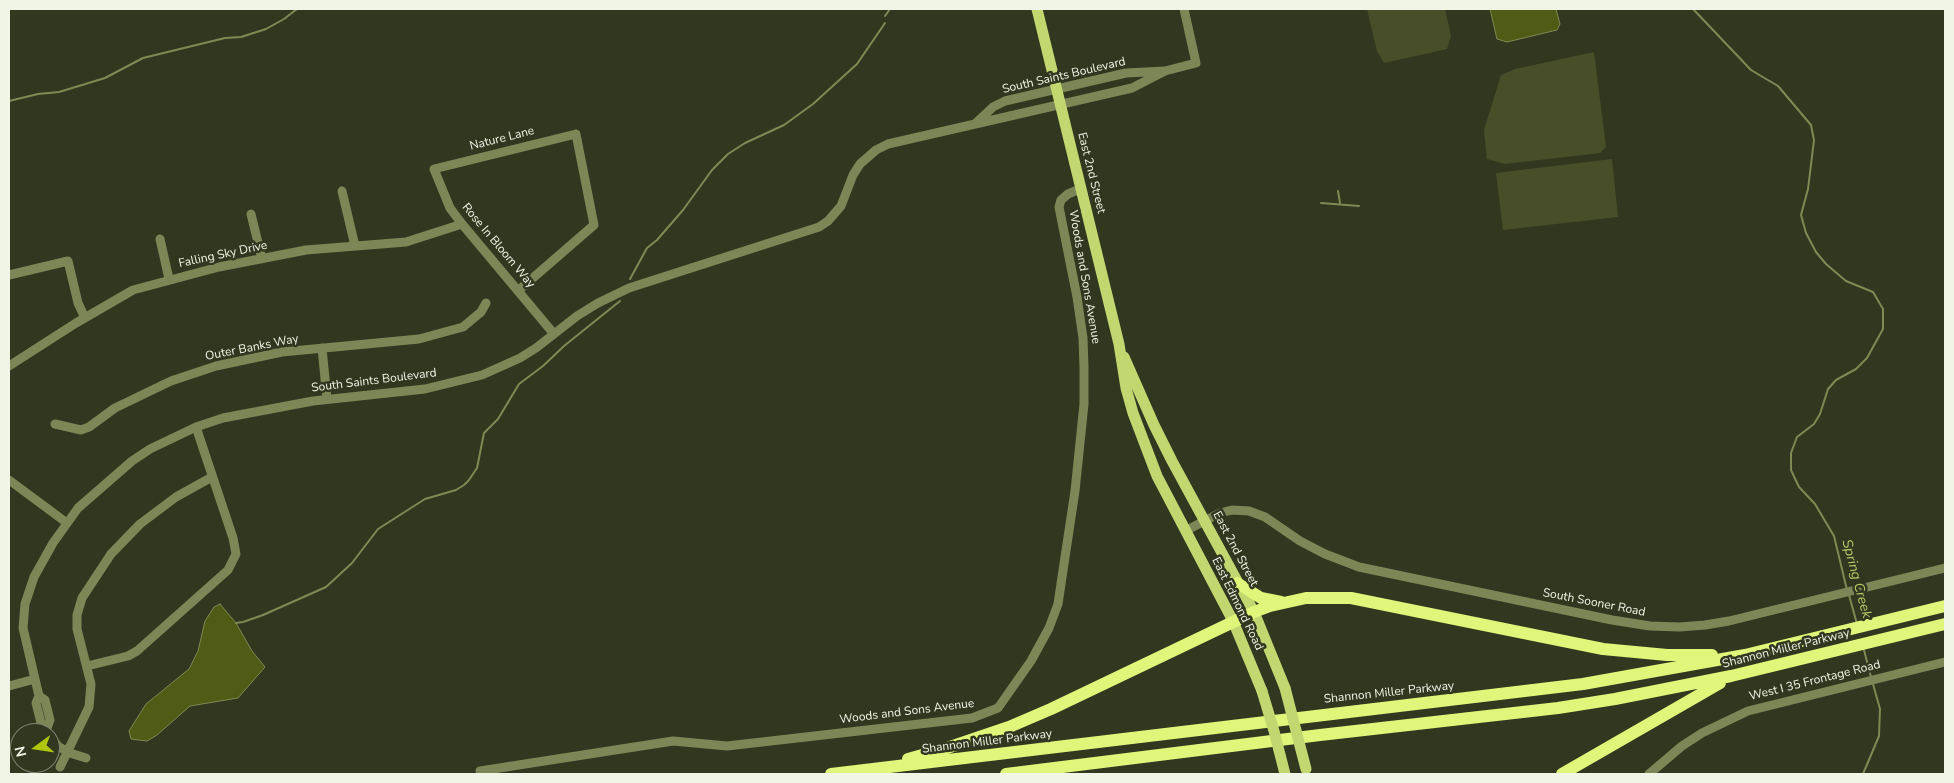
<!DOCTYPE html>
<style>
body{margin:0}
#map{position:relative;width:1954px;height:783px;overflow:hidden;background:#323720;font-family:"Nunito Sans",sans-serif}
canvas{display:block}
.frame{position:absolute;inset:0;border:10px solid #f1f5e6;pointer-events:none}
.north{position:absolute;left:10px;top:723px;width:50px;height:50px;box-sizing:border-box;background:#323720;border:1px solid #7e836f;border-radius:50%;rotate:256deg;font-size:14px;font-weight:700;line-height:20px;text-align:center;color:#f1f5e6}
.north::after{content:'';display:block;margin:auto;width:18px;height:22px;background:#aec60b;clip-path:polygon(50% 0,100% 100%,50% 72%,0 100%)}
</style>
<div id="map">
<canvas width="1954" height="783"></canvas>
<div class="frame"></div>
<div class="north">N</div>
</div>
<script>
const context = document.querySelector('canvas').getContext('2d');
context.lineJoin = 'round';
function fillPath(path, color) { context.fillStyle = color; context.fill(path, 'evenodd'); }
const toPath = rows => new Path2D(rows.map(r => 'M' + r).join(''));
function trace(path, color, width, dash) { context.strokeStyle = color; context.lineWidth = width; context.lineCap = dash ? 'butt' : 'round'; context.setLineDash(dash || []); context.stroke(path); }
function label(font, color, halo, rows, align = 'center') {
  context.font = font + ' "Nunito Sans",sans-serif'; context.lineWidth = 5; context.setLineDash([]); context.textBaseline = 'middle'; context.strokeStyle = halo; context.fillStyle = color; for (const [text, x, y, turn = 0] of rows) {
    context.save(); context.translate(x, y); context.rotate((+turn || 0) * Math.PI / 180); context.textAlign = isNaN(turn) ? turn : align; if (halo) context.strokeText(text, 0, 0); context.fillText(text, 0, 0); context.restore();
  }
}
const green = toPath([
 [1367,9,1445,9,1451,36,1447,49,1384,63,1377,51],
 [1594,52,1606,147,1600,153,1505,164,1487,159,1484,130,1501,75,1515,69],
 [1612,159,1618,217,1503,230,1496,173]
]);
const water = toPath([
 [1490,9,1556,9,1560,24,1557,30,1507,42,1497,39,1490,9],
 [220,604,236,623,252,651,265,667,238,698,190,706,157,735,147,741,131,739,129,731,146,704,189,669,198,651,205,621,214,607,220,604]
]);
const stream = toPath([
 [1693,9,1751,70,1778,86,1811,125,1814,140,1808,189,1801,215,1806,233,1816,252,1826,264,1846,281,1873,292,1883,309,1883,329,1867,358,1856,369,1836,380,1828,389,1820,414,1814,424,1797,437,1791,453,1791,470,1799,487,1815,504,1834,536,1847,590],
 [885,16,890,9],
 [9,101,38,94,59,92,105,78,143,58,225,38,241,37,266,29,284,19,297,9],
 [1338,191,1340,203],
 [1321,203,1359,206],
 [630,279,647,248,657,240,683,210,712,170,728,154,745,143,784,125,813,104,857,64,885,23],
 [1849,595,1857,624],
 [236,623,243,622,263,615,326,587,352,563,378,529,425,499,456,490,464,485,469,480,477,468,484,433,498,419,519,384,543,366,564,346,620,301],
 [1864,650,1871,677],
 [1863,774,1879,736,1880,709,1873,684]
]);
const minor = toPath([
 [976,123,993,107,1005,101,1126,73,1165,71,1196,63,1184,9],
 [342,191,355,246],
 [251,214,262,259],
 [160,239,169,279],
 [9,275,68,261,78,303,85,318],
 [519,290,594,225,576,134,434,169,450,208,462,224,554,334],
 [322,348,327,399],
 [9,366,76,323,133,290,219,267,306,250,406,242,462,224],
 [55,424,81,430,89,427,115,408,171,381,216,366,282,352,419,339,463,327,481,312,486,303],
 [9,480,67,523],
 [1185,531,1220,513,1232,510,1249,511,1265,517,1300,541,1325,554,1359,567,1612,620,1650,626,1680,627,1705,625,1729,621,1945,568],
 [87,666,128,656,137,651,228,570,236,554,233,538,196,427],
 [9,686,35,679],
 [39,696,45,700,50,720,47,728,41,723,36,703,39,696,23,628,25,604,34,577,53,543,78,508,132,461,150,449,196,427,223,418,313,401,425,389,482,375,520,358,536,348,577,316,598,303,629,288,819,227,828,221,841,206,853,175,860,164,876,150,888,144,1132,88,1165,71],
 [50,736,59,747,73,754,86,758],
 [60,767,89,707,91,684,77,629,77,615,82,598,111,554,140,524,176,497,212,477],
 [480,771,673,741,727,746,972,718,998,708,1031,661,1049,628,1058,604,1062,577,1075,491,1084,404,1084,367,1083,338,1077,297,1059,207,1061,200,1068,194,1080,189],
 [1649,774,1682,746,1702,733,1748,711,1945,662]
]);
const major = toPath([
 [1037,9,1119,344,1126,388,1133,413,1157,476,1233,621,1262,691],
 [1124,357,1154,425,1172,461,1254,612,1285,688]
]);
const highway = toPath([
 [1237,583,1261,598,1281,602],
 [908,759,947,748,1009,727,1051,709,1254,612,1270,606,1306,598,1351,598,1603,649,1667,655,1712,655],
 [831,774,1583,684,1745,655,1945,606],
 [1006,774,1320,735,1558,708,1615,699,1731,676,1945,624],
 [1562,774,1720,683]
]);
const majorBridge = toPath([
 [1285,688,1306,769],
 [1262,691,1274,731,1285,774]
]);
const streetNames = [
 ["South Saints Boulevard",1064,76,-13],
 ["Nature Lane",502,139,-14],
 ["East 2nd Street",1091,173,76],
 ["Rose In Bloom Way",498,246,50],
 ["Falling Sky Drive",223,255,-12],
 ["Woods and Sons Avenue",1084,277,80],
 ["Outer Banks Way",252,348,-11],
 ["South Saints Boulevard",374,381,-7],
 ["East 2nd Street",1235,549,62],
 ["South Sooner Road",1594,603,11],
 ["East Edmond Road",1237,604,64],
 ["Shannon Miller Parkway",1786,649,-14],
 ["West I 35 Frontage Road",1815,681,-14],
 ["Shannon Miller Parkway",1389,693,-6],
 ["Woods and Sons Avenue",907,712,-7],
 ["Shannon Miller Parkway",987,742,-7]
];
const waterNames = [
 ["Spring Creek",1856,579,75]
];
fillPath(green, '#484f28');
fillPath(water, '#505b16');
trace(water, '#808954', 1);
trace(stream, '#808954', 2);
trace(minor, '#7c8656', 9);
trace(major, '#c3d771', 11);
trace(highway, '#e0f67a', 12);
trace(majorBridge, '#c3d771', 11);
label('12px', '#f1f5e6', '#323720', streetNames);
label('italic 14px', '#b7c96a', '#323720', waterNames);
</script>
